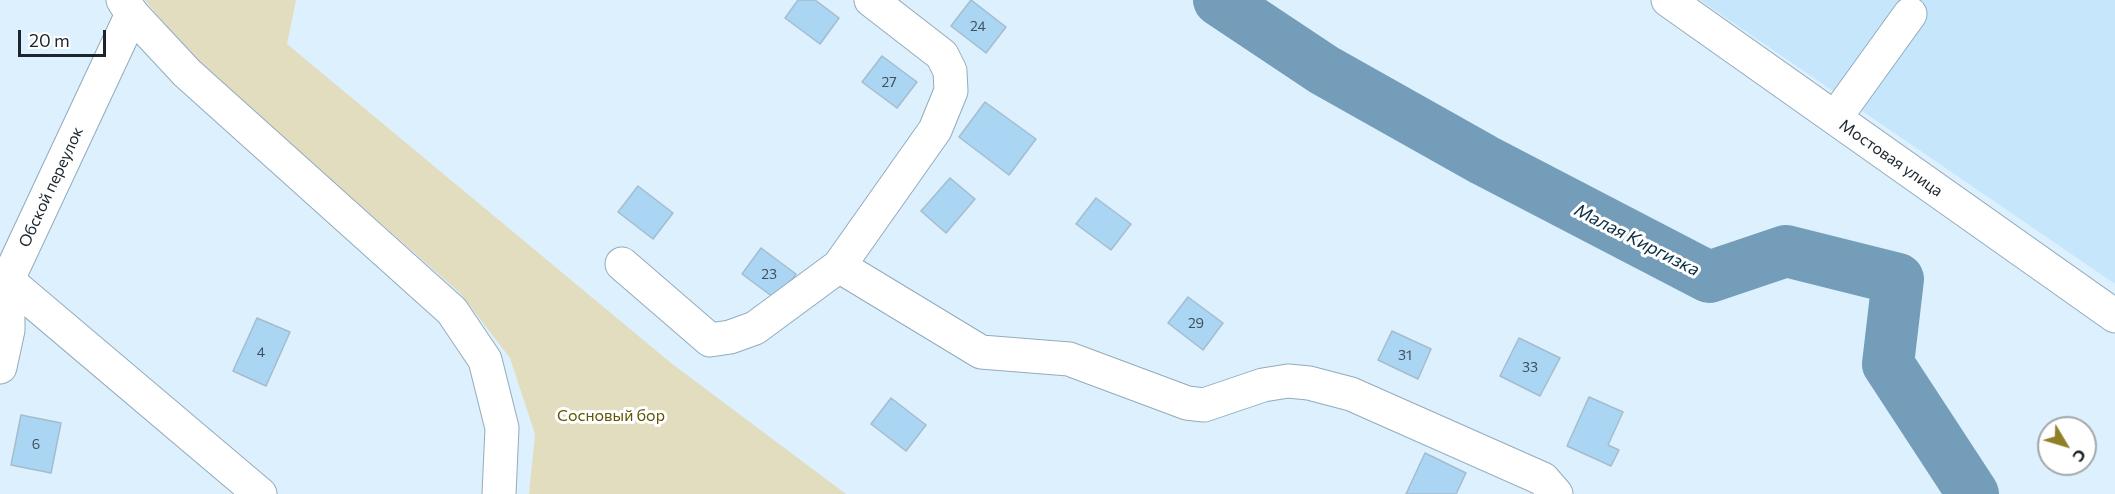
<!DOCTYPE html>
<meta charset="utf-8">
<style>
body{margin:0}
#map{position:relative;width:2115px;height:494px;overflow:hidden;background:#dcf0fe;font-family:Commissioner,sans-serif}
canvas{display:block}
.north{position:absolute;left:2037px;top:416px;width:60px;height:60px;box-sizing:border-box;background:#fff;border:2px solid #a4a8aa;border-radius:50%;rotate:128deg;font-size:16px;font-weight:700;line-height:24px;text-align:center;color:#1b252b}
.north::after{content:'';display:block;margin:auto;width:21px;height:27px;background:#8f8027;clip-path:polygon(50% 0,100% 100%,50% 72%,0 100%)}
.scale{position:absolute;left:18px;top:30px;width:88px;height:27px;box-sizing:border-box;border:3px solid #1b252b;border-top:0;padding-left:8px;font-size:18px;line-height:21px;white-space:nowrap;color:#1b252b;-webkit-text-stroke:4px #fff;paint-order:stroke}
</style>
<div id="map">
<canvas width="2115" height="494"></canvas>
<div class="north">С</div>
<div class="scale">20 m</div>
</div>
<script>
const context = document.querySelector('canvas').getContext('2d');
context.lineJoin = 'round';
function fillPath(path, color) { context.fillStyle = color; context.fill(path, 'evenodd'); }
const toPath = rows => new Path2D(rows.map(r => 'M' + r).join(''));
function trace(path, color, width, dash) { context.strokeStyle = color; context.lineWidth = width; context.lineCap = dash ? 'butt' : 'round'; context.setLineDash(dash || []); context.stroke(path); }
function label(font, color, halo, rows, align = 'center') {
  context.font = font + ' Commissioner,sans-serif'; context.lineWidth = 6; context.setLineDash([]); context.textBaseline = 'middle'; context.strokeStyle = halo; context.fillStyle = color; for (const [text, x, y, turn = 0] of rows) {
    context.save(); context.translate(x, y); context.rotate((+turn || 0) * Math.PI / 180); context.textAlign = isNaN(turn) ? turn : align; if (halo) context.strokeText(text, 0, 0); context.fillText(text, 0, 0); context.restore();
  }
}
const built = toPath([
 [1700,0,2115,0,2115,284]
]);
const green = toPath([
 [145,0,296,0,287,44,671,363,846,494,529,494,535,434,510,358,460,293,195,60]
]);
const river = toPath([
 [1219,0,1324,70,1484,160,1709,277,1786,251,1898,279,1888,364,1973,494]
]);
const building = toPath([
 [798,0,815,0,839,18,820,44,785,18,798,0],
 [971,0,1006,27,986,53,951,26,971,0],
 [882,56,917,82,897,108,862,82,882,56],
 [985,102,1036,139,1009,175,959,137,985,102],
 [950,178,975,199,946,233,921,211,950,178],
 [638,186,673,213,653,239,618,212,638,186],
 [1096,198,1131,224,1111,250,1076,224,1096,198],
 [761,248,796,274,777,300,742,274,761,248],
 [1188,297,1223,323,1203,350,1168,323,1188,297],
 [257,318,290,332,266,386,233,371,257,318],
 [1392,331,1431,349,1418,379,1378,360,1392,331],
 [1519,338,1560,358,1540,396,1500,376,1519,338],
 [1589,397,1623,412,1608,445,1619,450,1611,466,1567,446,1589,397],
 [891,398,926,425,906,451,871,424,891,398],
 [21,415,61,423,51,473,11,465,21,415],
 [1425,453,1466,473,1456,494,1406,494,1425,453]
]);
const minor = toPath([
 [1668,0,2115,316],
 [1835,118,1910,14],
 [622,264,710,340,730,337,755,328,839,266,935,130,951,91,950,71,942,55,871,0],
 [839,266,981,352,1069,359,1187,403,1204,405,1263,385,1288,381,1309,383,1351,394,1543,479,1556,494],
 [0,367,8,330,8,279,132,14]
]);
const major = toPath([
 [123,0,132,14,187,73,452,311,485,360,502,428,499,494],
 [0,274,260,494]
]);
const numberNames = [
 ["24",978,26],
 ["27",889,82],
 ["23",769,274],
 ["29",1196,323],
 ["4",261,352],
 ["31",1405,355],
 ["33",1530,367],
 ["6",36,444]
];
const streetNames = [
 ["Мостовая улица",1891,158,35],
 ["Обской переулок",51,187,-65]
];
const parkNames = [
 ["Сосновый бор",611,416]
];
const waterNames = [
 ["Малая Киргизка",1637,240,27]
];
fillPath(built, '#c6e6fc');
fillPath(green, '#e2ddbf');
trace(river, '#739db9', 52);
fillPath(building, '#aad6f4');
trace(building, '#a4bccd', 1.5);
trace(minor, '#93abbb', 35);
trace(major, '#93abbb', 35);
trace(minor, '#fff', 33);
trace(major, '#fff', 33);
label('14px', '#3f515d', null, numberNames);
label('16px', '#1b252b', '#fff', streetNames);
label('16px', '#5f5300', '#fff', parkNames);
label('italic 18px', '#0a2f43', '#fff', waterNames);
</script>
